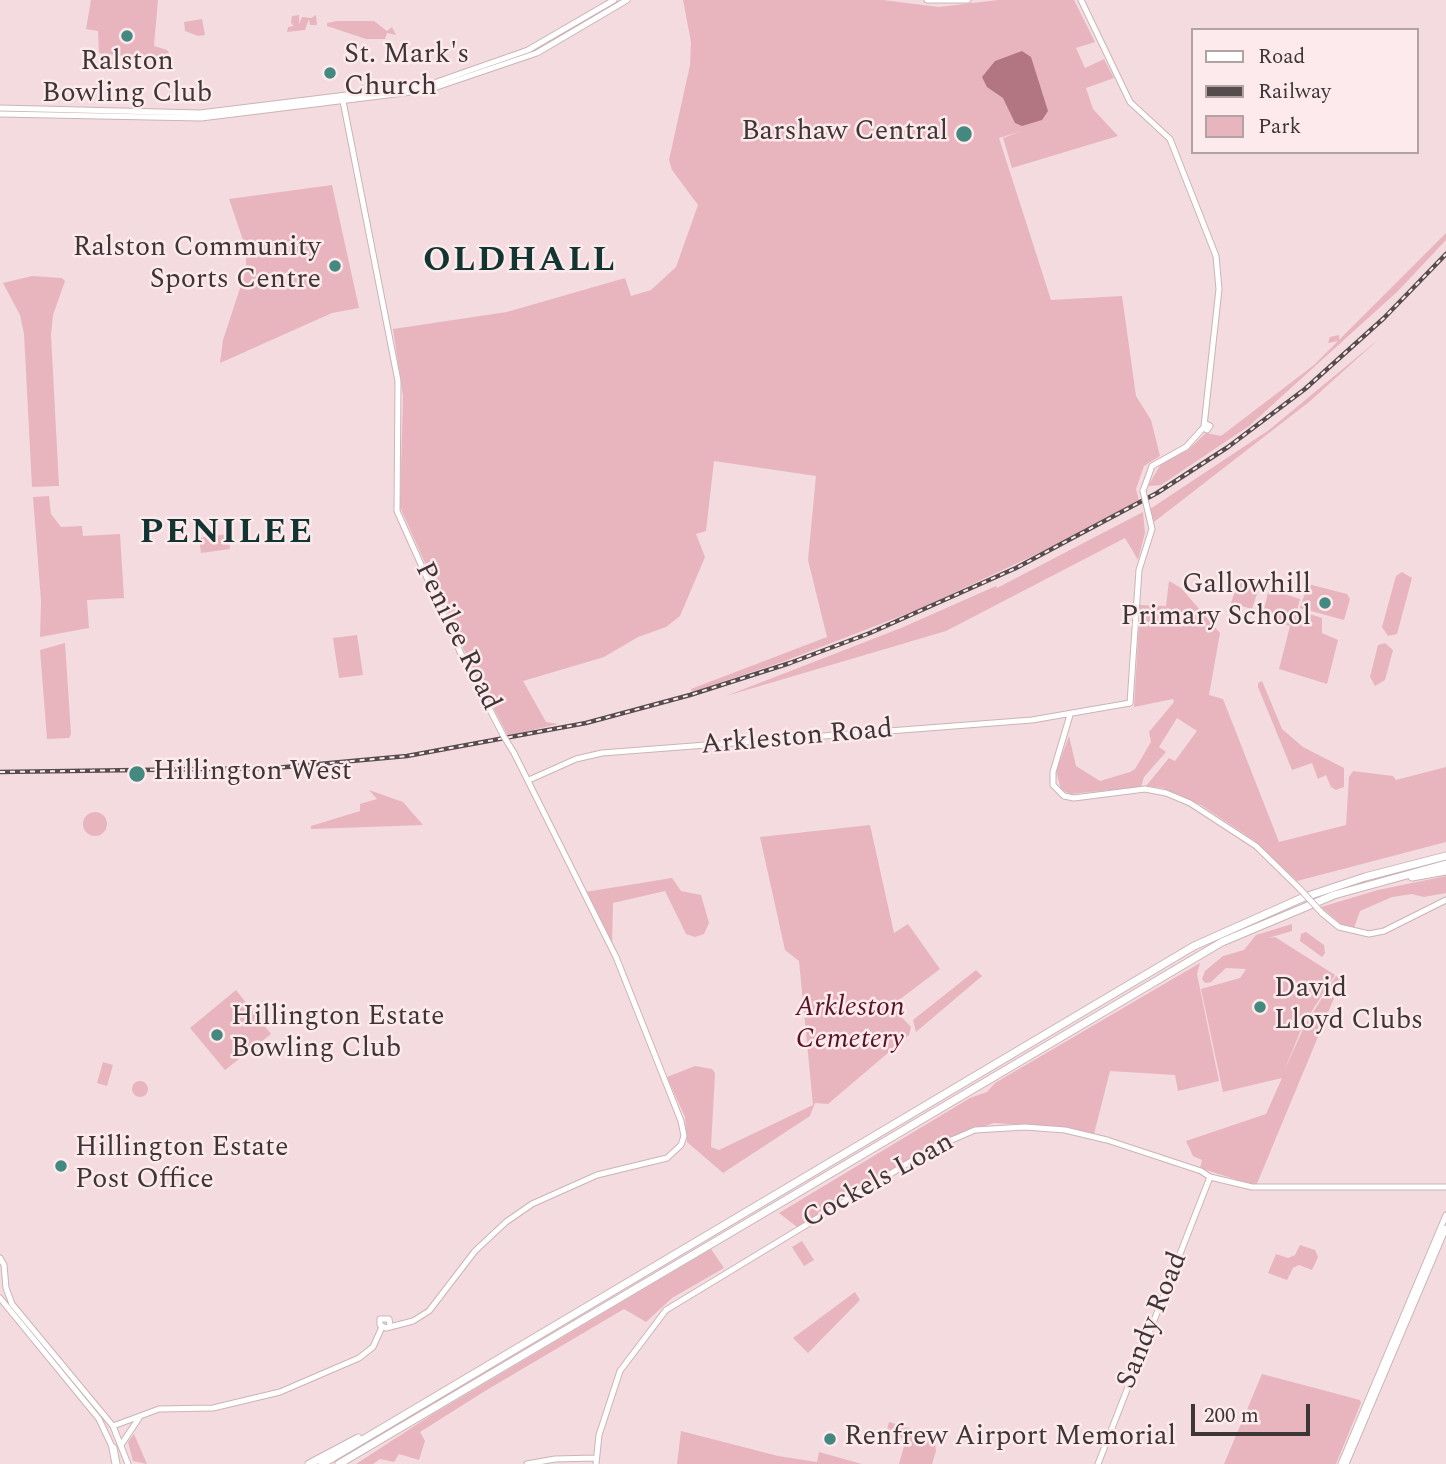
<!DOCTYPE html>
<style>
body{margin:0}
#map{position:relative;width:1446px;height:1464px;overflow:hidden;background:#f3dbdf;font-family:Spectral,serif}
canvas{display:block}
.legend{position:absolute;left:1191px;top:28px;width:228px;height:126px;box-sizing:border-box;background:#fdeaec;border:2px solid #b1a2a3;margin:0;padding:9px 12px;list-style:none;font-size:21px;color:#3e3536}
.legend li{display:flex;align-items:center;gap:14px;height:35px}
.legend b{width:35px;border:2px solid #b1a2a3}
.scale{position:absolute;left:1191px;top:1404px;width:119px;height:32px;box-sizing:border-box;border:4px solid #3e3536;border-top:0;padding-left:9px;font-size:21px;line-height:24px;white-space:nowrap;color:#3e3536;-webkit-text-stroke:5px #fdeaec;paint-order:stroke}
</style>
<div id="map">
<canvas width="1446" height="1464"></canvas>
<ul class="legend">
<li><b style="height:9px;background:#fff"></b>Road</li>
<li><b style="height:9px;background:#564b4d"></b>Railway</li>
<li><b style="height:19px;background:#e8b5be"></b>Park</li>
</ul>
<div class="scale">200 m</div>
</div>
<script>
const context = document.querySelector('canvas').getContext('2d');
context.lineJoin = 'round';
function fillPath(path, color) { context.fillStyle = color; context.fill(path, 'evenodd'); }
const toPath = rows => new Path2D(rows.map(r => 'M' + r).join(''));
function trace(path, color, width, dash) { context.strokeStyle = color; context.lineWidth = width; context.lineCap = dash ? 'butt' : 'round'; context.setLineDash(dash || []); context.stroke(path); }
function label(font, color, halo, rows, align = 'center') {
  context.font = font + ' Spectral,serif'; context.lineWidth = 5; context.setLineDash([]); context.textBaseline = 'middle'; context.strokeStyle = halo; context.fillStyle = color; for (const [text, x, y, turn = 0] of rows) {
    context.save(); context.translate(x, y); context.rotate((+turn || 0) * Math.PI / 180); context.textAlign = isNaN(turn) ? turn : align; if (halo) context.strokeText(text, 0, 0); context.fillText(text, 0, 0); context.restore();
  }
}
const green = toPath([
 [91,0,158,0,154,46,167,50,169,53,166,61,99,53,98,31,86,29],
 [683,0,883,0,939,7,998,0,1074,0,1095,42,1076,48,1085,68,1104,59,1114,78,1086,88,1093,109,1118,136,1012,168,1003,138,1022,131,911,165,999,138,1051,300,1122,296,1136,396,1151,420,1160,456,1144,466,1136,489,1139,500,1054,546,919,609,785,661,692,692,691,689,827,637,808,560,816,476,714,461,706,531,696,534,705,557,680,616,666,627,638,637,604,657,523,681,546,722,558,724,508,736,468,659,400,507,403,396,393,329,507,312,625,278,631,296,651,290,676,267,698,205,672,170,669,160,690,65,691,42],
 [299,15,299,24,302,17,311,18,316,15,317,25,310,25,309,19,305,30,287,32,288,27,294,26,291,23,292,16],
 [202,19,205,35,198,36,185,31,184,22],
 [337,21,374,21,387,31,392,27,396,35,387,33,385,39,366,39,327,26,327,23],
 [332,185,359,308,332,313,220,363,223,340,246,270,246,249,229,199],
 [1446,233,1446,240,1398,291,1249,426,1161,485,1148,486,1162,462,1188,450,1206,433,1221,436,1314,365,1338,341,1328,343,1330,337,1339,335,1339,340],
 [32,276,62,278,65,281,53,315,51,335,59,486,32,487,24,334,20,315,3,283],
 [1379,339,1309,402,1154,522,1150,509,1269,430],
 [49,496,51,514,61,527,82,526,83,536,120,534,124,598,87,600,89,628,40,637,41,601,33,497],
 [1143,512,1145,533,1138,560,1125,538,946,631,726,696,901,628,996,586,997,588],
 [228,534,230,549,201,553,199,538],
 [1402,572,1412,578,1397,634,1388,636,1382,627,1396,576],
 [1169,581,1181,588,1220,633,1209,695,1223,699,1279,842,1346,825,1349,777,1353,771,1393,776,1396,780,1446,767,1446,842,1297,881,1255,841,1201,805,1162,788,1146,786,1169,758,1175,761,1197,731,1177,718,1159,747,1166,752,1144,777,1141,787,1071,794,1061,790,1056,771,1069,736,1076,766,1100,781,1130,772,1135,769,1151,742,1149,732,1174,702,1173,699,1134,707,1140,605,1166,606],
 [1238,581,1259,587,1252,609,1231,603],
 [1308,584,1347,594,1350,599,1344,620,1300,608],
 [1269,589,1300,599,1297,610,1322,618,1322,633,1338,640,1327,684,1279,669,1290,626,1262,617],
 [357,635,363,675,339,678,333,638],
 [65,643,71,734,69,738,47,739,40,650],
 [1385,643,1393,650,1385,680,1375,686,1370,677,1378,645],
 [1262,681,1282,729,1303,747,1344,768,1344,787,1336,790,1331,787,1326,775,1318,779,1312,763,1292,770,1258,687,1258,683],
 [369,790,403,802,423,825,311,829,311,826,360,811,360,804,377,799],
 '83 824a12 12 0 1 1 24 0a12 12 0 1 1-24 0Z',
 [870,825,894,933,908,924,940,969,891,1006,911,1027,909,1035,828,1104,815,1103,810,1116,723,1173,687,1142,685,1117,667,1077,695,1066,712,1069,715,1073,711,1147,719,1150,813,1105,799,961,785,950,760,837],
 [1446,876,1446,893,1424,897,1412,894,1392,897,1360,911,1354,928,1342,925,1321,907,1378,890],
 [672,878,681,891,701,895,709,923,704,934,695,937,686,934,665,891,613,903,612,946,585,892],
 [1292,924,1292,931,1268,938,1275,937,1335,975,1303,1025,1284,1071,1305,1025,1336,976,1342,979,1256,1186,1200,1168,1202,1160,1193,1156,1186,1141,1266,1114,1282,1078,1223,1092,1201,989,1240,978,1246,969,1226,968,1211,982,1205,983,1202,979,1205,971,1223,956,1244,950,1256,935],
 [1306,932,1324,945,1325,953,1322,957,1300,941,1301,934],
 [1200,963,1197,974,1219,1081,1178,1091,1175,1075,1110,1071,1094,1134,1067,1128,994,1123,938,1142,797,1227,779,1213,970,1098,987,1092,995,1083],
 [976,970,982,976,916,1032,913,1020],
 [236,990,271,1034,225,1070,190,1028],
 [103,1062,113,1065,107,1086,97,1083],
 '132 1089a8 8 0 1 1 16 0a8 8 0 1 1-16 0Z',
 [802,1241,814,1260,804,1266,792,1247],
 [1300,1245,1315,1250,1318,1257,1312,1270,1299,1265,1293,1268,1287,1280,1268,1273,1276,1254,1288,1258,1295,1255],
 [711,1249,724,1268,672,1298,646,1322,624,1309,485,1391,420,1432,425,1441,419,1460,399,1454,394,1462,380,1459,373,1464,356,1464,433,1414],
 [855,1292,860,1300,808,1353,793,1338],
 [1262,1374,1360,1400,1361,1403,1336,1464,1224,1464],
 [889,1422,934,1436,936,1451,932,1464,899,1464,906,1439,886,1433],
 [681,1431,778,1456,817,1462,819,1452,862,1464,677,1464],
 [134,1434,147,1464,133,1461,128,1442]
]);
const water = toPath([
 [1022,51,1031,57,1048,111,1042,120,1022,126,1015,123,1003,98,987,87,982,77,995,61]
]);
const secondary = toPath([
 [1081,0,1130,102,1170,139,1216,256,1219,289,1204,426],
 [342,96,398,381,397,511,462,656,503,735],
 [1206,424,1210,426,1207,430,1204,428,1206,424],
 [1143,491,1152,466,1186,447,1204,427],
 [1070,715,1053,772,1053,785,1064,796,1074,798,1145,789,1166,793,1190,803,1256,846,1299,888],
 [529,780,576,759,602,753,1032,720,1130,703,1139,570,1152,529,1149,516],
 [1322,913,1339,927,1369,934,1384,931,1446,900],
 [390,1325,389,1319,380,1319,380,1325,386,1328,413,1321,429,1311,475,1251,506,1222,532,1204,597,1175,667,1158,681,1145,684,1136,681,1121,616,957,514,753],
 [113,1426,159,1409,213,1408,280,1392,359,1358,373,1347,382,1327],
 [121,1445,139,1418],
 [527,1464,555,1459,595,1458],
 [596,1464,599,1435,620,1371,666,1310,933,1148,975,1130,1025,1127,1065,1130,1107,1140,1201,1171,1210,1177,1252,1187,1446,1187],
 [1098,1464,1210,1177]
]);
const primary = toPath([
 [927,0,968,0],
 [0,108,200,113,428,85,528,50,614,0],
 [0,114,201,118,428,90,537,53,627,0],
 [0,1258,4,1265,6,1288,12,1304,113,1426,128,1464],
 [0,1298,99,1419,114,1451],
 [1341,1464,1446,1215],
 [1346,1464,1446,1228]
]);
const highway = toPath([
 [1412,877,1446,871],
 [113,1448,116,1464],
 [309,1464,358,1438],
 [322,1464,1194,946,1302,898,1365,877,1446,856],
 [339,1464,1222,942,1334,895,1446,864]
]);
const rail = toPath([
 [0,772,275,768,407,756,586,723,690,695,790,663,870,633,1016,568,1157,493,1228,447,1305,389,1384,318,1446,254]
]);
const secondaryBridge = toPath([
 [1143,491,1149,516],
 [503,735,514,753],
 [1299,888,1322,913]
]);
const markers = [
 [127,36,7,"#438980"],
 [330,73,7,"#438980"],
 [964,134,9,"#438980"],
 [335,266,7,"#438980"],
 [1325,603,7,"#438980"],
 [137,774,9,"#438980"],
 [1260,1007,7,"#438980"],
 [217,1035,7,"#438980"],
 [61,1166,7,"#438980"],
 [830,1439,7,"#438980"]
];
const poiNames = [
 ["St. Mark's",344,57],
 ["Church",344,89],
 ["Ralston",127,64,"center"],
 ["Bowling Club",127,96,"center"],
 ["Barshaw Central",948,134,"right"],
 ["Ralston Community",321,250,"right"],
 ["Sports Centre",321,282,"right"],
 ["Gallowhill",1311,587,"right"],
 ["Primary School",1311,619,"right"],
 ["Hillington West",153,774],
 ["David",1274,991],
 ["Lloyd Clubs",1274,1023],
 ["Hillington Estate",231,1019],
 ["Bowling Club",231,1051],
 ["Hillington Estate",75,1150],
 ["Post Office",75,1182],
 ["Renfrew Airport Memorial",844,1439]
];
const streetNames = [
 ["Penilee Road",456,637,64],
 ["Arkleston Road",797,739,-5],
 ["Cockels Loan",879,1182,-29],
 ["Sandy Road",1154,1321,-68]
];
const parkNames = [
 ["Arkleston",850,1010],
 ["Cemetery",850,1042]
];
const districtNames = [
 ["OLDHALL",520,263],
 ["PENILEE",227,535]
];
fillPath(green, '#e8b5be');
fillPath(water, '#b17681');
trace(secondary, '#cbb4b8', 7);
trace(primary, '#cbb4b8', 7);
trace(highway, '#cbb4b8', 9);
trace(secondary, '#fff', 5);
trace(primary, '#fff', 5);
trace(highway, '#fff', 7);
trace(rail, '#564b4d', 4.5);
trace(rail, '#fdeaec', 2, [5]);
trace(secondaryBridge, '#cbb4b8', 7, []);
trace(secondaryBridge, '#fff', 5);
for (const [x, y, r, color] of markers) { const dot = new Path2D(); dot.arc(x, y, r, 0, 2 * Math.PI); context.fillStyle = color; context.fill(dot); trace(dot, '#fdeaec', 2.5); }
label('28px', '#3e3536', '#fdeaec', poiNames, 'left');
label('28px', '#3e3536', '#fdeaec', streetNames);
label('italic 28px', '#5a1229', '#fdeaec', parkNames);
context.letterSpacing = '2px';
label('bold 35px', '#133531', '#fdeaec', districtNames);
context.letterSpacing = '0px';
</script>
